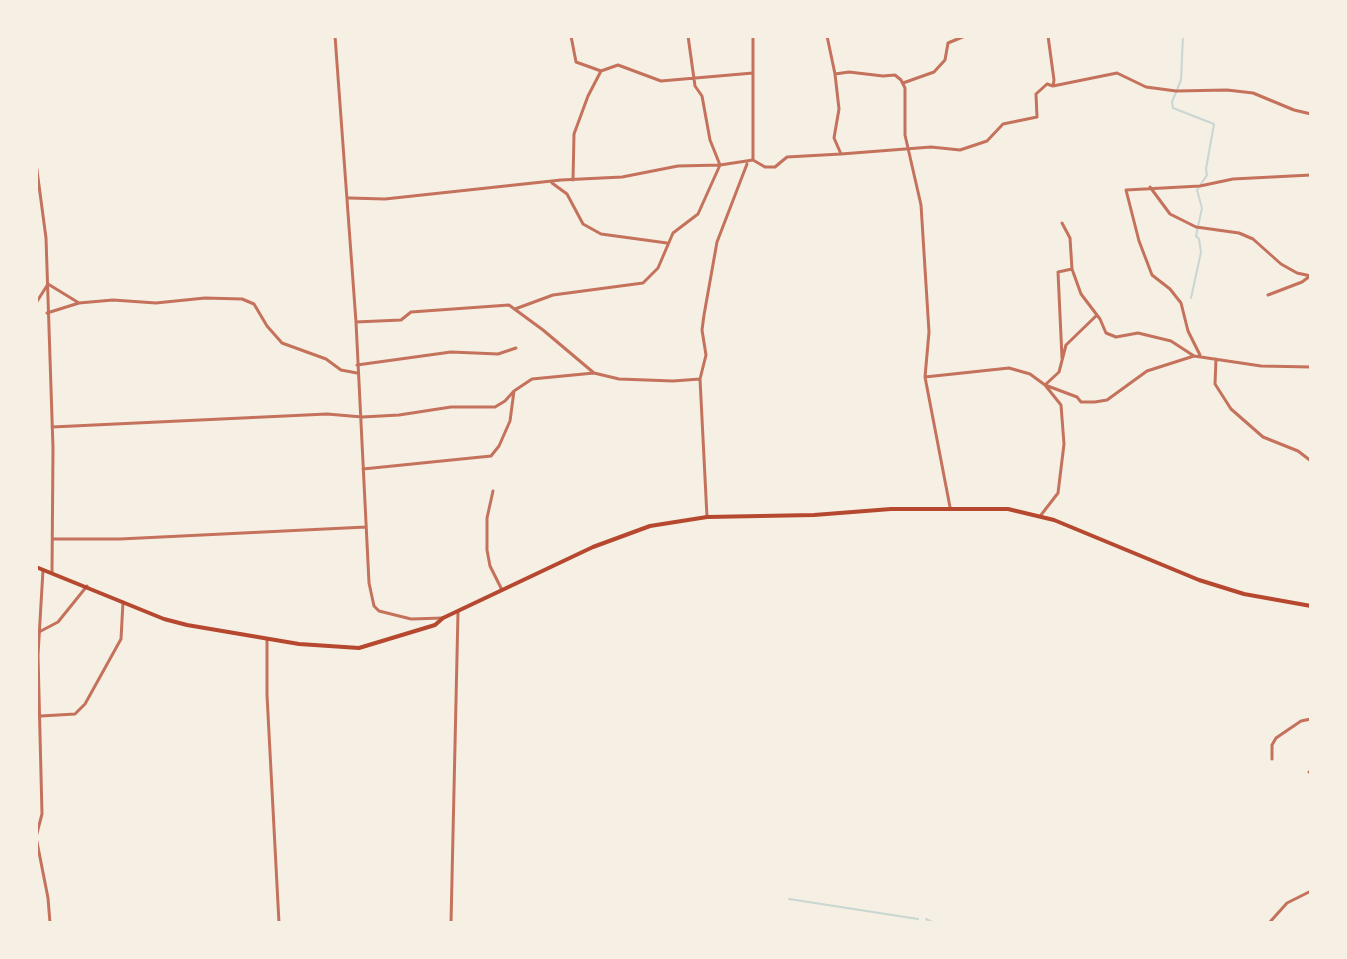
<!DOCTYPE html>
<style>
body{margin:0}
#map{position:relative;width:1347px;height:959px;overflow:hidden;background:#f6efe4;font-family:Manrope,sans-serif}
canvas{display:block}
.frame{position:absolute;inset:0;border:38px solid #f6efe4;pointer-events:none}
</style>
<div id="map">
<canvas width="1347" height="959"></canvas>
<div class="frame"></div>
</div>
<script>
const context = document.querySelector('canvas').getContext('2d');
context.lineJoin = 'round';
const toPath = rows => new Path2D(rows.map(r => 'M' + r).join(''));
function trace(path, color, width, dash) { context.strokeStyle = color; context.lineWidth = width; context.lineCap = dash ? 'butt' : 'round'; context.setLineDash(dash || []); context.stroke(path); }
const stream = toPath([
 [1183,36,1181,80,1172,102,1173,108,1214,124,1206,169,1207,175,1197,190,1202,208,1196,236,1199,239,1201,252,1191,298],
 [789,899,918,919],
 [926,919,934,923]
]);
const minor = toPath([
 [335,36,356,322,369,583,374,606,379,611,411,619,443,618],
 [571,36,576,62,601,71,618,65,661,81,753,73],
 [827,36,835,74,849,72,883,76,895,75,901,80,905,88,905,135,921,205,929,332,925,377,950,507],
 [835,74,839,109,834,138,841,154,931,147,960,150,987,141,1003,124,1037,117,1036,94,1047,84,1053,86,1054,80,1048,36],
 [903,83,934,72,945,60,948,43,965,36],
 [1053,86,1117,73,1146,87,1176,91,1227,90,1253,93,1294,110,1311,114],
 [753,160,765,167,775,167,787,157,841,154],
 [36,163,46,238,53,448,52,572],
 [573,180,574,134,588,96,601,71],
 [552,183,567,194,583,224,601,234,667,243],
 [1150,187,1170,214,1196,227,1239,233,1253,239,1281,264,1297,273,1311,276],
 [349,198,385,199,561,180,622,177,678,166,720,165,753,160,753,36],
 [1062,223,1070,238,1072,269,1081,294,1100,319,1106,333,1116,337,1138,333,1171,341,1194,356],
 [1268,295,1302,282,1310,276],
 [36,303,48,284,79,303],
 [515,309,553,295,643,283,658,268,673,233,698,214,720,165,710,140,702,96,695,86,688,36],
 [47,313,79,303,113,300,156,303,205,298,242,299,254,304,267,326,282,343,326,359,341,370,357,373],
 [356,322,401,320,411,312,509,305,543,330,594,373,619,379,673,381,700,379,707,517],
 [1200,355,1188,331,1181,303,1170,289,1152,275,1139,241,1126,190,1200,186,1233,179,1311,175],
 [1062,358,1058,272,1072,269],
 [1216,359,1215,384,1231,409,1263,437,1298,451,1311,461],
 [357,365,451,352,498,354,516,348],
 [925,377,1009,368,1030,374,1045,385,1077,397,1081,402,1095,402,1107,400,1147,371,1194,356,1261,366,1311,367],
 [700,379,706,355,702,330,704,315,717,242,747,164],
 [52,427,327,414,362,417,399,415,451,407,495,407,505,401,514,391],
 [363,469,491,456,499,446,510,421,514,391,532,379,594,373],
 [493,491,487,518,487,550,490,566,502,590],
 [1041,515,1058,493,1064,444,1061,405,1045,385,1059,372,1066,345,1097,315],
 [54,539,120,539,366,527],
 [43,570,38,655,42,814,36,837,48,898,50,923],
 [39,632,58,622,87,586],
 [267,639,267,695,279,923],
 [41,716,75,714,85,704,121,639,123,602],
 [1272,759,1272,745,1276,738,1301,721,1311,719],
 [1309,772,1311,772],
 [451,923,458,612],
 [1269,923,1287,903,1311,891]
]);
const primary = toPath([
 [36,567,164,619,187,625,299,644,359,648,435,625,443,618,593,547,650,526,707,517,814,515,891,509,1008,509,1054,520,1199,580,1244,594,1311,606]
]);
trace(stream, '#c9d6d2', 2);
trace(minor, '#c5725c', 3);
trace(primary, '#b5482f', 4);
</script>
